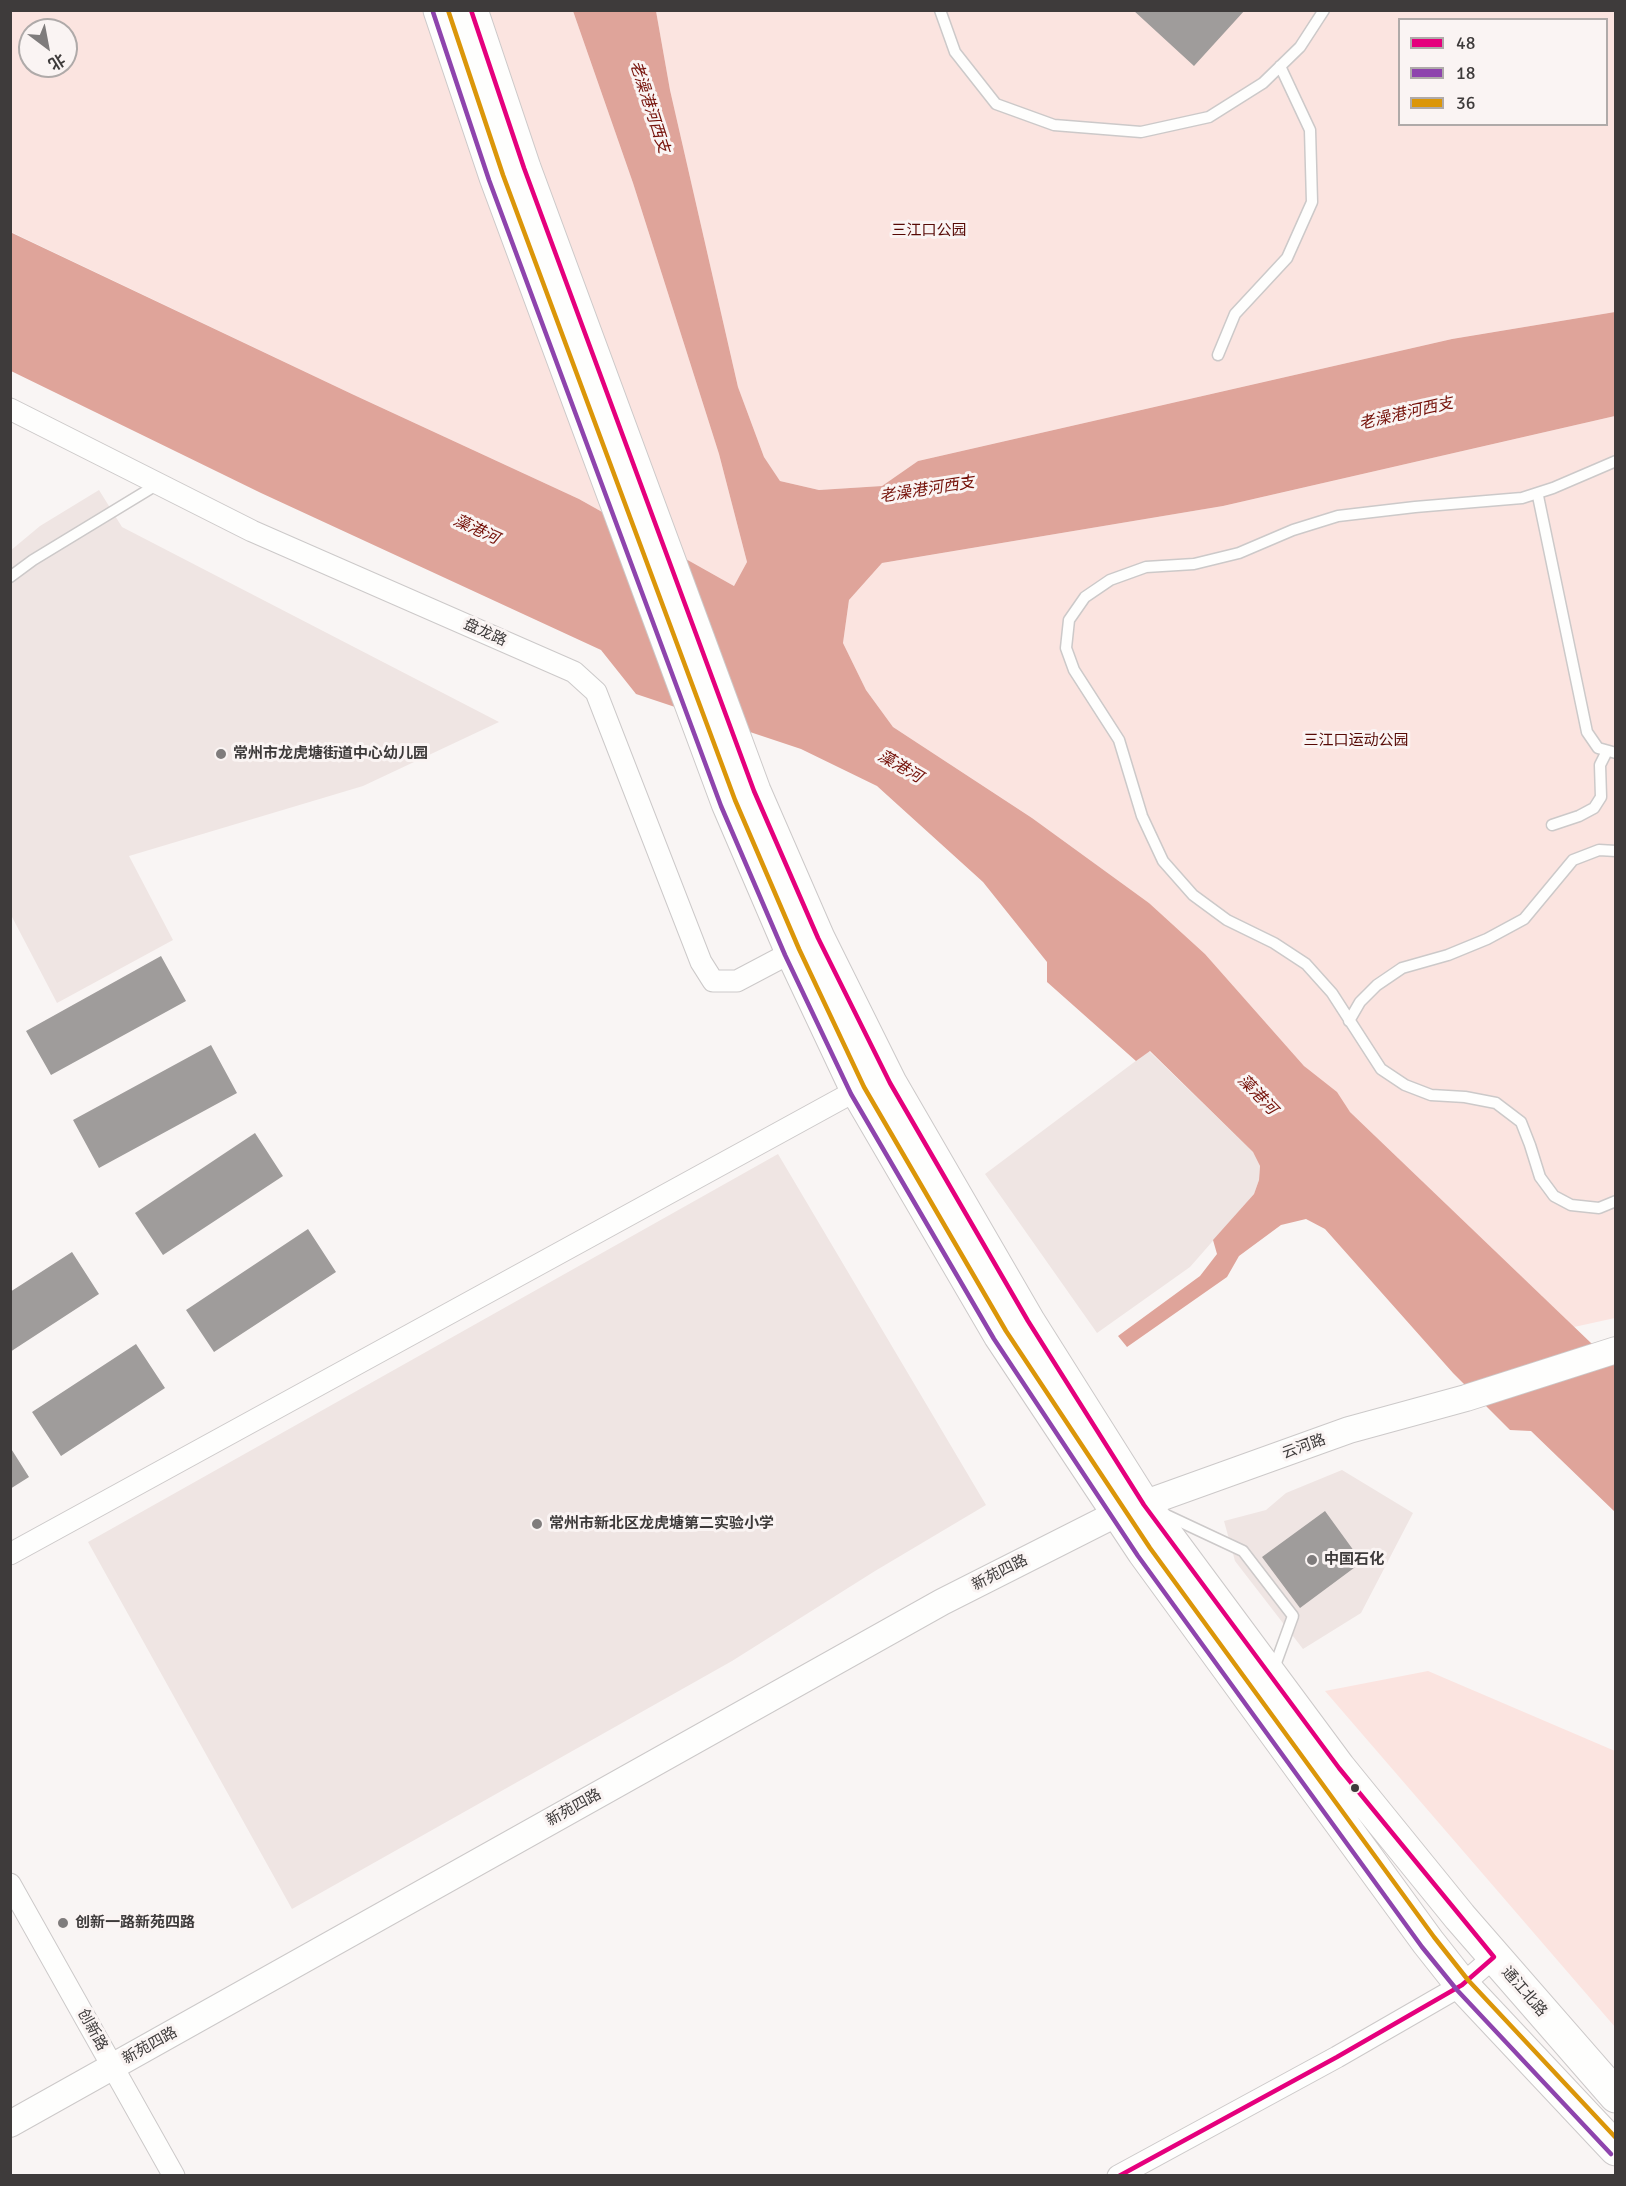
<!DOCTYPE html>
<meta charset="utf-8">
<style>
body{margin:0}
#map{position:relative;width:1626px;height:2186px;overflow:hidden;background:#f9f5f4;font-family:Signika,"Noto Sans SC",sans-serif}
canvas{display:block}
.frame{position:absolute;inset:0;border:12px solid #3e3b3b;pointer-events:none}
.legend{position:absolute;left:1398px;top:18px;width:210px;height:108px;box-sizing:border-box;background:#faf4f3;border:2px solid #afaaa9;margin:0;padding:8px 10px;list-style:none;font-size:18px;color:#3e3b3b}
.legend li{display:flex;align-items:center;gap:12px;height:30px}
.legend b{width:30px;border:2px solid #afaaa9}
.north{position:absolute;left:18px;top:18px;width:60px;height:60px;box-sizing:border-box;background:#faf4f3;border:2px solid #afaaa9;border-radius:50%;rotate:148deg;font-size:16px;font-weight:700;line-height:24px;text-align:center;color:#3e3b3b}
.north::after{content:'';display:block;margin:auto;width:21px;height:27px;background:#7f7c7c;clip-path:polygon(50% 0,100% 100%,50% 72%,0 100%)}
</style>
<div id="map">
<canvas width="1626" height="2186"></canvas>
<div class="frame"></div>
<ul class="legend">
<li><b style="height:8px;background:#e5007d"></b>48</li>
<li><b style="height:8px;background:#8e44ad"></b>18</li>
<li><b style="height:8px;background:#db9609"></b>36</li>
</ul>
<div class="north">北</div>
</div>
<script>
const context = document.querySelector('canvas').getContext('2d');
context.lineJoin = 'round';
function fillPath(path, color) { context.fillStyle = color; context.fill(path, 'evenodd'); }
const toPath = rows => new Path2D(rows.map(r => 'M' + r).join(''));
function trace(path, color, width, dash) { context.strokeStyle = color; context.lineWidth = width; context.lineCap = dash ? 'butt' : 'round'; context.setLineDash(dash || []); context.stroke(path); }
function label(font, color, halo, rows, align = 'center') {
  context.font = font + ' Signika,"Noto Sans SC",sans-serif'; context.lineWidth = 6; context.setLineDash([]); context.textBaseline = 'middle'; context.strokeStyle = halo; context.fillStyle = color; for (const [text, x, y, turn = 0] of rows) {
    context.save(); context.translate(x, y); context.rotate((+turn || 0) * Math.PI / 180); context.textAlign = isNaN(turn) ? turn : align; if (halo) context.strokeText(text, 0, 0); context.fillText(text, 0, 0); context.restore();
  }
}
const built = toPath([
 [99,490,122,527,499,722,363,786,129,856,173,940,57,1003,11,915,10,551,40,526],
 [1149,1051,1253,1152,1260,1166,1259,1180,1254,1194,1190,1267,1097,1333,985,1174],
 [778,1154,986,1505,875,1571,732,1661,292,1909,88,1542],
 [1342,1470,1413,1513,1361,1613,1303,1649,1235,1561,1224,1521,1266,1510,1286,1493]
]);
const green = toPath([
 [10,11,573,11,633,183,719,454,747,562,734,586,579,499,354,395,11,232],
 [30,30,66,30,66,66,30,66],
 [656,11,1615,11,1615,312,1452,339,918,461,882,486,819,490,780,481,764,457,738,387,670,90],
 [1400,20,1606,20,1606,124,1400,124],
 [1615,416,1615,1318,1574,1327,1350,1112,1304,1066,1205,954,1149,903,1032,818,893,727,866,690,843,643,849,600,882,563,1223,506],
 [1428,1671,1615,1751,1615,2027,1325,1691]
]);
const water = toPath([
 [573,11,656,11,670,90,738,387,764,457,780,481,819,490,882,486,918,461,1452,339,1615,312,1615,416,1223,506,882,563,849,600,843,643,866,690,893,727,1032,818,1149,903,1205,954,1304,1066,1337,1092,1350,1112,1615,1366,1615,1512,1531,1431,1510,1430,1453,1373,1325,1229,1306,1219,1281,1225,1239,1256,1227,1277,1127,1347,1118,1336,1200,1276,1217,1254,1213,1240,1254,1194,1259,1180,1260,1166,1253,1152,1150,1051,1136,1061,1047,982,1047,962,983,882,877,786,801,749,636,694,601,650,261,493,11,371,10,232,354,395,579,499,734,586,747,562,719,454,633,183]
]);
const building = toPath([
 [1133,10,1245,10,1194,66],
 [161,956,186,1001,51,1075,26,1031],
 [211,1045,237,1093,99,1168,73,1120],
 [255,1133,283,1176,163,1255,135,1213],
 [308,1229,336,1272,214,1352,186,1310],
 [72,1252,99,1294,10,1352,10,1292],
 [136,1344,165,1388,61,1456,32,1412],
 [10,1447,29,1477,10,1489],
 [1325,1511,1362,1562,1300,1608,1262,1557]
]);
const service = toPath([
 [940,10,955,52,996,104,1054,125,1141,132,1209,117,1263,83,1300,47,1324,10],
 [1218,355,1235,314,1287,258,1312,202,1310,130,1280,66],
 [1616,461,1553,488,1522,498,1415,507,1338,516,1293,530,1239,553,1194,564,1146,567,1110,580,1085,597,1069,620,1066,648,1074,670,1119,740,1142,816,1163,861,1193,895,1227,920,1274,943,1306,964,1332,993,1381,1069,1405,1085,1431,1095,1465,1097,1496,1103,1521,1122,1530,1145,1540,1177,1554,1196,1571,1205,1599,1208,1616,1201],
 [1538,496,1587,732,1598,748,1616,753],
 [10,577,33,560,158,484],
 [1552,825,1579,816,1594,808,1601,797,1600,765,1607,751],
 [1349,1021,1360,1002,1377,985,1402,968,1448,955,1487,939,1524,919,1573,860,1599,850,1616,851],
 [1164,1514,1243,1551,1293,1616,1273,1671]
]);
const minor = toPath([
 [10,409,252,531,574,672,596,692,701,962,713,981,737,981,792,952],
 [10,1554,857,1090],
 [10,1884,174,2176],
 [1118,2176,1337,2057,1462,1985,1494,1957]
]);
const tertiary = toPath([
 [10,2124,942,1602,1118,1513,1349,1430,1466,1398,1616,1350]
]);
const primary = toPath([
 [440,10,496,177,728,803,792,952,857,1090,1000,1335,1144,1552,1428,1942,1462,1985,1616,2149],
 [471,10,524,168,754,791,818,938,890,1083,1028,1321,1144,1505,1339,1768,1460,1917,1616,2096]
]);
const bus1 = toPath([
 [471,10,524,168,754,791,818,938,890,1083,1028,1321,1144,1505,1339,1768,1494,1957,1462,1985,1337,2057,1119,2176]
]);
const bus2 = toPath([
 [433,12,489,180,721,806,785,955,851,1094,994,1339,1138,1556,1422,1947,1457,1990,1611,2154]
]);
const bus3 = toPath([
 [448,10,503,175,735,800,799,949,864,1087,1006,1331,1150,1548,1434,1937,1468,1980,1616,2138]
]);
const markers = [
 [221,754,6,"#7f7c7c"],
 [537,1524,6,"#7f7c7c"],
 [1312,1560,6,"#7f7c7c"],
 [1355,1788,5,"#3e3b3b"],
 [63,1923,6,"#7f7c7c"]
];
const parkNames = [
 ["三江口公园",929,231],
 ["三江口运动公园",1356,741]
];
const streetNames = [
 ["盘龙路",485,633,24],
 ["云河路",1304,1447,-20],
 ["新苑四路",1000,1573,-27],
 ["新苑四路",574,1808,-29],
 ["通江北路",1524,1992,49],
 ["创新路",92,2030,61],
 ["新苑四路",150,2046,-29]
];
const poiNames = [
 ["常州市龙虎塘街道中心幼儿园",233,754],
 ["常州市新北区龙虎塘第二实验小学",549,1524],
 ["中国石化",1324,1560],
 ["创新一路新苑四路",75,1923]
];
const waterNames = [
 ["老澡港河西支",649,107,72],
 ["老澡港河西支",1406,414,-13],
 ["老澡港河西支",927,490,-9],
 ["藻港河",476,530,25],
 ["藻港河",900,767,30],
 ["藻港河",1257,1095,46]
];
fillPath(built, '#efe5e3');
fillPath(green, '#fbe4e0');
fillPath(water, '#dfa49a');
fillPath(building, '#9f9c9b');
trace(service, '#ccc9c9', 13);
trace(minor, '#ccc9c9', 23);
trace(tertiary, '#ccc9c9', 28);
trace(primary, '#ccc9c9', 35);
trace(service, '#fefefd', 10);
trace(minor, '#fefefd', 21);
trace(tertiary, '#fefefd', 26);
trace(primary, '#fefefd', 33);
trace(bus1, '#e5007d', 4.5);
trace(bus2, '#8e44ad', 4.5);
trace(bus3, '#db9609', 4.5);
for (const [x, y, r, color] of markers) { const dot = new Path2D(); dot.arc(x, y, r, 0, 2 * Math.PI); context.fillStyle = color; context.fill(dot); trace(dot, '#faf4f3', 2); }
label('15px', '#560a05', '#faf4f3', parkNames);
label('15px', '#3e3b3b', '#faf4f3', streetNames);
label('bold 15px', '#3e3b3b', '#faf4f3', poiNames, 'left');
label('italic 16px', '#751109', '#faf4f3', waterNames);
</script>
